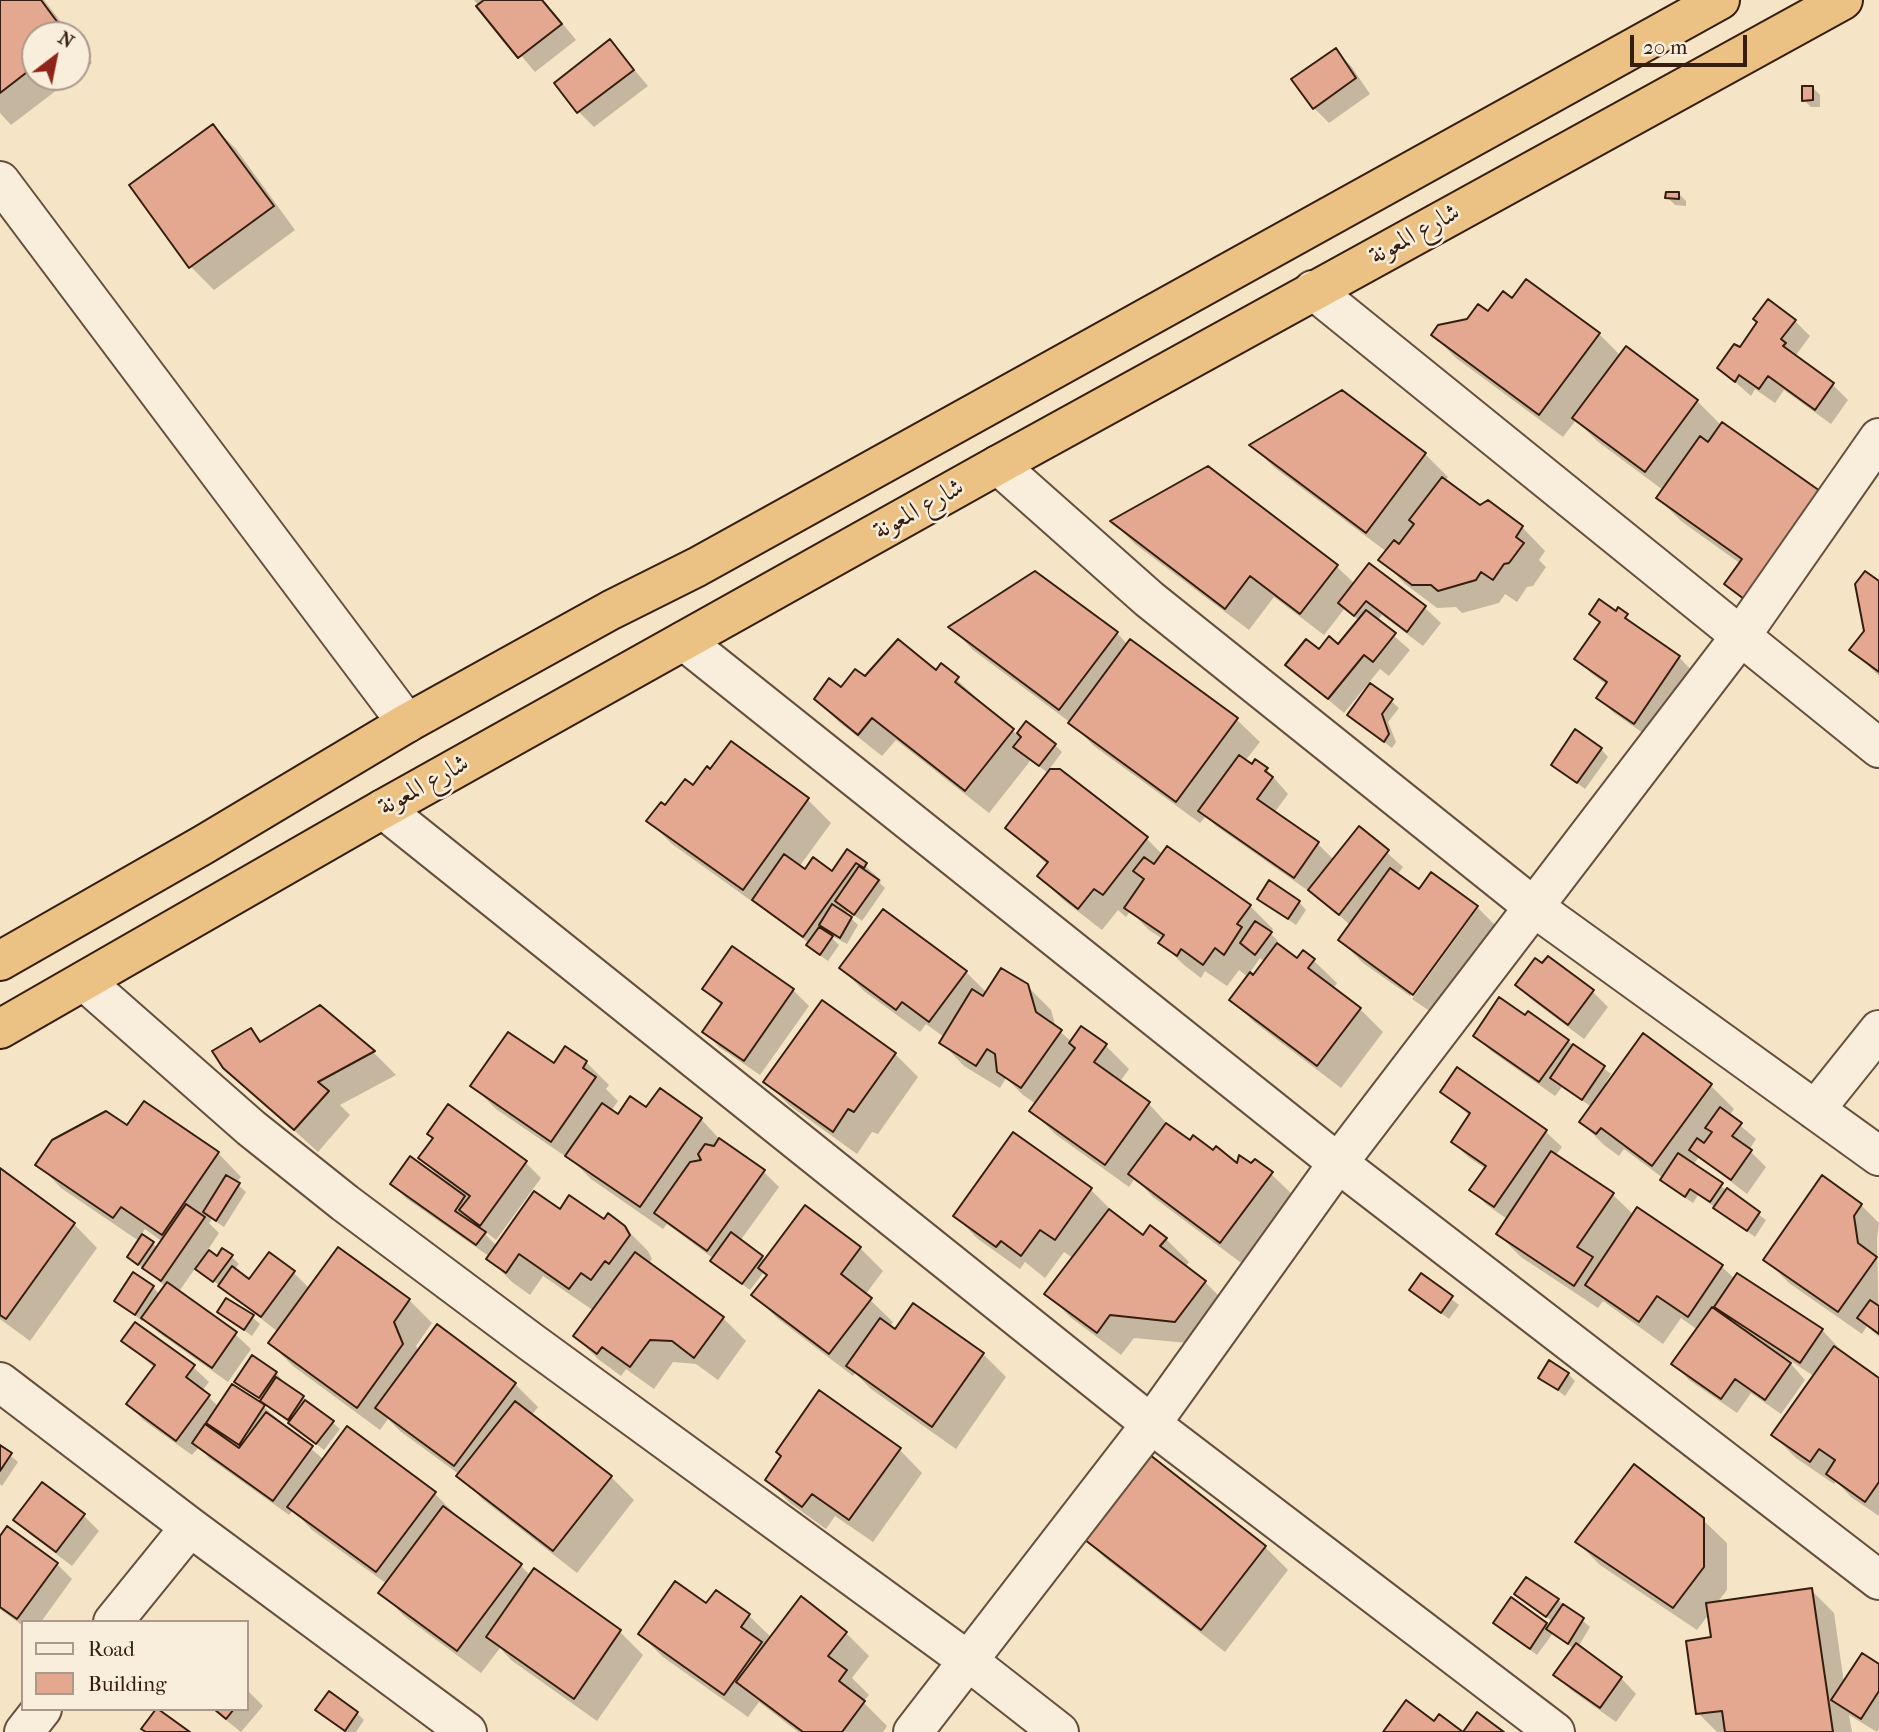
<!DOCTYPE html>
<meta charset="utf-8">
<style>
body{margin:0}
#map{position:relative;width:1879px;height:1732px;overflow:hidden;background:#f6e4c7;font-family:"IM FELL French Canon",serif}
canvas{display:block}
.legend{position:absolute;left:21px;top:1620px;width:228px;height:91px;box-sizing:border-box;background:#f9eddb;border:2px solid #ab9a89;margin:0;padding:9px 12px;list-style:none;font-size:21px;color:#351d0f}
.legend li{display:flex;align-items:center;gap:14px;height:35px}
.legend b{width:35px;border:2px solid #ab9a89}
.north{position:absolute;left:21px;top:21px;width:70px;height:70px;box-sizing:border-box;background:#f9eddb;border:2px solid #ab9a89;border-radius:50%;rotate:32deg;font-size:19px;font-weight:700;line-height:28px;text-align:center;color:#351d0f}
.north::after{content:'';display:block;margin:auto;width:24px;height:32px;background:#8f2418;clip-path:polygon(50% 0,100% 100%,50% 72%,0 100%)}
.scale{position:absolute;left:1630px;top:35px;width:117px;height:32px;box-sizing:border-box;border:4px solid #351d0f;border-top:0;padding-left:9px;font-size:21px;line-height:24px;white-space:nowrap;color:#351d0f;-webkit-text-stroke:5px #f9eddb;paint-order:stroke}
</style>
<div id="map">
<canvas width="1879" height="1732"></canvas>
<ul class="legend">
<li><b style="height:9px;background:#f9eddb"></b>Road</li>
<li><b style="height:19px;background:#e3a88f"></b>Building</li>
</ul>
<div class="north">N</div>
<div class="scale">20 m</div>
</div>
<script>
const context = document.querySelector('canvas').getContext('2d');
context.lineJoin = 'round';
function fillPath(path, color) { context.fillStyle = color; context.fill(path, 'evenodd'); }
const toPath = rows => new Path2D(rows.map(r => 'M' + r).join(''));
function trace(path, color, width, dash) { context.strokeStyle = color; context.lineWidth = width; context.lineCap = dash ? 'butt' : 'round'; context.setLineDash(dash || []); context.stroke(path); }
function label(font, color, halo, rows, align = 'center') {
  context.font = font + ' "IM FELL French Canon",Amiri,serif'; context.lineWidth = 5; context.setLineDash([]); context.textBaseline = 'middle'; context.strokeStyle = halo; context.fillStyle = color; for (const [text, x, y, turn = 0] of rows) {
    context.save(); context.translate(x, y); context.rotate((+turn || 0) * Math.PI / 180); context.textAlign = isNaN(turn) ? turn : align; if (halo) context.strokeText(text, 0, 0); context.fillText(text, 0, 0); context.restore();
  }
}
const shadow = toPath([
 [0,0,44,0,71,35,35,35,35,77,74,77,11,125,0,113],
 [474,0,543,0,576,40,535,72],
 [610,41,648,86,594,127,579,112,556,83],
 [77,43,92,63,77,75],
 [1336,51,1351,66,1370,94,1329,123,1314,108],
 [1812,87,1820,95,1820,107,1811,107,1804,100],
 [213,126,236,149,295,230,214,290,191,267,131,185],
 [1679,194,1686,201,1686,206,1675,205,1667,197],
 [1512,300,1599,334,1621,356,1697,401,1722,426,1750,607,1727,584,1741,564,1681,521,1658,498,1663,490,1597,441,1576,420,1563,437,1456,358,1433,335,1488,313],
 [1795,321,1810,336,1796,355,1800,360,1833,385,1848,400,1831,424,1784,390,1775,403,1755,389,1751,396,1719,368,1740,350],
 [1252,446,1425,454,1448,477,1445,481,1480,507,1522,527,1545,551,1539,560,1546,567,1533,586,1527,587,1517,602,1505,594,1499,603,1462,613,1456,607,1437,608,1404,583,1381,559,1387,552,1275,468],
 [1113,522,1336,566,1355,584,1369,565,1425,608,1441,623,1423,646,1382,615,1377,621,1410,650,1389,676,1380,669,1344,713,1287,665,1339,646,1359,621,1345,608,1324,635,1274,597,1249,630,1135,544],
 [1879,584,1879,676,1852,650,1866,631],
 [1618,610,1642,631,1679,657,1694,673,1650,738,1614,713,1598,698,1607,685,1592,674,1576,659,1601,624,1591,614,1616,613],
 [951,627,1117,633,1128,645,1236,719,1260,742,1245,761,1252,766,1256,761,1267,770,1288,794,1274,813,1318,844,1334,860,1359,828,1403,867,1397,875,1419,892,1432,875,1478,908,1474,908,1410,996,1363,963,1340,940,1350,925,1311,890,1310,892,1216,826,1206,816,1200,823,1094,746,1071,723,973,650],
 [941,665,981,702,979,704,1018,735,1026,724,1055,745,1062,752,1048,771,1059,771,1146,838,1163,855,1250,906,1273,929,1270,933,1278,941,1275,944,1297,961,1313,960,1337,983,1333,989,1360,1009,1383,1032,1341,1088,1254,1022,1231,999,1248,977,1239,970,1227,986,1205,971,1201,978,1184,965,1160,942,1163,939,1149,930,1130,911,1126,917,1118,910,1102,930,1062,899,1039,876,1048,865,1007,828,1049,774,1031,760,989,813,896,740,882,756,839,722,816,699,865,679,936,672],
 [1260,958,1265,962,1253,977,1249,974],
 [1391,701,1399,708,1388,722,1396,742,1392,748,1349,715],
 [731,743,808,800,831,823,799,867,805,871,832,874,848,851,881,880,880,883,885,888,862,921,848,911,846,914,858,925,847,944,828,934,839,945,828,961,815,952,809,943,764,910,672,844,649,821,711,771],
 [1601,749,1608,757,1585,789,1553,765],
 [1259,899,1299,902,1306,910,1296,925],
 [1478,908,1500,930,1437,1016,1412,999],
 [733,948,793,990,809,1006,760,1075,719,1047,704,1031,722,1006,704,989],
 [1548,959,1593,992,1608,1007,1584,1039,1532,1000,1517,985],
 [841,968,966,972,987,993,1027,986,1051,1010,1056,1028,1072,1042,1081,1028,1106,1046,1129,1069,1119,1083,1149,1104,1171,1128,1190,1143,1238,1166,1252,1165,1271,1174,1295,1197,1244,1265,1153,1197,1135,1178,1129,1187,1055,1134,1032,1111,1036,1104,1023,1095,1006,1078,1000,1088,964,1066,941,1042,944,1037,926,1024,920,1032,864,991],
 [320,1007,373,1052,396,1075,340,1105,350,1115,318,1152,224,1067,251,1030,263,1042],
 [1475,1036,1568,1041,1611,1074,1606,1082,1609,1084,1644,1036,1711,1086,1734,1109,1729,1116,1756,1139,1749,1150,1766,1167,1747,1194,1699,1157,1693,1165,1766,1220,1755,1237,1698,1195,1693,1203,1669,1187,1663,1178,1624,1149,1619,1156,1604,1145,1581,1122,1592,1107,1562,1087,1555,1096,1491,1051],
 [895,1054,918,1077,878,1134,872,1132,857,1154,789,1105,766,1082],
 [586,1062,609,1085,606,1089,618,1101,611,1111,618,1116,647,1110,701,1119,723,1143,764,1172,779,1187,740,1241,766,1261,860,1248,883,1271,865,1295,893,1322,890,1327,896,1332,914,1305,983,1354,1006,1377,956,1449,871,1389,855,1373,853,1376,777,1318,754,1295,768,1276,764,1272,750,1290,720,1268,714,1259,667,1224,663,1229,591,1179,575,1163,496,1109,473,1086,554,1066],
 [1457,1070,1546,1132,1562,1147,1555,1156,1612,1194,1634,1215,1638,1209,1722,1267,1735,1279,1822,1330,1837,1346,1835,1349,1879,1380,1879,1516,1851,1497,1836,1481,1834,1484,1796,1458,1773,1435,1815,1377,1785,1357,1805,1380,1781,1414,1751,1393,1737,1413,1689,1380,1674,1364,1698,1330,1681,1318,1663,1344,1603,1301,1598,1308,1521,1257,1498,1234,1507,1219,1487,1205,1472,1190,1486,1169,1468,1157,1453,1142,1470,1116,1442,1092],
 [128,1128,218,1153,241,1177,236,1183,246,1192,224,1227,212,1219,209,1223,219,1233,207,1251,217,1258,223,1250,232,1257,239,1264,234,1270,249,1282,293,1272,310,1289,409,1300,432,1323,416,1346,419,1352,515,1384,538,1407,531,1416,611,1477,634,1500,577,1573,482,1499,460,1475,400,1431,388,1419,380,1430,293,1366,270,1343,278,1332,196,1267,178,1293,235,1334,251,1349,228,1382,159,1333,144,1319,142,1321,124,1307,116,1300,153,1287,160,1295,166,1287,129,1257,139,1241,61,1188,38,1164],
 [145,1229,163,1242,158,1248,141,1235],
 [1013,1134,1091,1190,1114,1213,1113,1215,1143,1237,1166,1239,1189,1262,1185,1267,1205,1282,1228,1305,1198,1344,1134,1338,1121,1355,1070,1317,1047,1293,1073,1258,1064,1252,1045,1278,1025,1262,1020,1269,978,1239,955,1216],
 [421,1158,526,1163,541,1178,496,1240,487,1233,486,1235,497,1246,560,1211,624,1227,648,1251,652,1259,649,1264,723,1318,746,1341,718,1380,696,1364,673,1362,654,1389,626,1369,621,1376,598,1359,575,1336,594,1311,543,1276,530,1295,512,1282,489,1259,490,1257,407,1199,392,1184,438,1178,439,1177],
 [0,1171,74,1224,97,1248,30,1341,0,1319],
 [1822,1178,1861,1205,1879,1223,1877,1239,1879,1337,1867,1326,1862,1334,1789,1283,1766,1260],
 [1421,1276,1459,1305,1449,1319,1419,1297],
 [219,1312,252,1317,260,1324,252,1336],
 [124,1341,193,1367,209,1382,202,1391,219,1407,264,1407,324,1460,434,1493,457,1516,456,1518,521,1566,531,1576,535,1571,620,1632,643,1655,597,1721,511,1660,500,1648,481,1673,404,1616,381,1592,387,1584,312,1530,293,1510,289,1515,209,1458,199,1447,192,1455,143,1420,128,1404,155,1368],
 [252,1358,276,1373,283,1381,282,1383,303,1397,340,1429,324,1450,237,1382],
 [1568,1374,1575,1381,1565,1396,1540,1377],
 [0,1447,18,1462,2,1486,0,1484],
 [899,1449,922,1473,873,1542,835,1516,826,1529,790,1503,767,1480],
 [83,1515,99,1531,72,1566,31,1535,16,1520],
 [1703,1520,1727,1543,1727,1590,1717,1603,1811,1590,1834,1613,1844,1683,1879,1666,1879,1729,1877,1732,1849,1715,1852,1732,1717,1732,1698,1713,1713,1639,1709,1614,1697,1630,1600,1565,1577,1542],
 [1082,1535,1265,1547,1288,1570,1225,1652,1105,1558],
 [0,1538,57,1564,72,1579,41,1622,23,1622,23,1626,0,1609],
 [716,1592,749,1616,772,1638,846,1633,869,1656,852,1678,869,1695,863,1702,887,1726,883,1732,798,1732,759,1702,748,1717,663,1657,640,1634,707,1605],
 [1516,1594,1558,1600,1590,1627,1578,1647,1621,1678,1636,1694,1616,1722,1571,1690,1556,1675,1574,1649,1553,1633,1537,1655,1495,1623,1511,1600,1550,1628,1553,1622],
 [247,1690,263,1706,241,1732,212,1709,247,1709],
 [317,1710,357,1713,364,1720,356,1732,345,1732]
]);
const building = toPath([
 [0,0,41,0,67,35,35,35,35,66,0,93,0,0],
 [484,0,542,0,562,24,518,58,476,6,484,0],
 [610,39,634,70,577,113,554,83,610,39],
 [1336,48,1356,78,1313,109,1291,79,1336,48],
 [1802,86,1813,86,1813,100,1802,101,1802,86],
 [213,124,274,206,189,268,129,185,213,124],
 [1666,192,1679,192,1679,199,1665,198,1666,192],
 [1526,279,1600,333,1539,415,1431,335,1438,325,1467,319,1478,304,1488,311,1503,291,1512,298,1526,279],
 [1768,299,1796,320,1781,339,1786,343,1783,346,1834,383,1815,410,1768,376,1759,389,1739,375,1735,382,1717,368,1734,344,1740,347,1757,322,1753,319,1768,299],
 [1626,346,1698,400,1645,472,1572,418,1626,346],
 [1342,390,1426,453,1366,533,1249,445,1342,390],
 [1722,422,1820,491,1744,599,1724,584,1742,559,1656,498,1700,436,1708,442,1722,422],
 [1208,466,1338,565,1300,614,1250,576,1225,609,1110,521,1208,466],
 [1442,477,1480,505,1488,500,1523,526,1516,537,1524,543,1509,563,1504,564,1493,580,1481,572,1476,580,1438,591,1431,585,1412,585,1378,560,1394,540,1399,544,1414,524,1409,520,1442,477],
 [1369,563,1426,606,1407,632,1366,601,1354,616,1338,603,1369,563],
 [1035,571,1118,632,1059,710,948,627,1035,571],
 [1865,571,1879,581,1879,672,1849,650,1864,631,1855,584,1865,571],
 [1599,599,1616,611,1618,607,1628,614,1625,618,1680,656,1634,724,1596,698,1607,682,1574,659,1600,622,1589,614,1599,599],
 [1366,610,1396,633,1373,662,1364,655,1328,699,1285,665,1306,639,1319,649,1329,636,1338,644,1366,610],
 [898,639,936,670,941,663,959,677,955,682,1014,729,965,791,872,718,858,735,814,699,829,678,841,687,855,669,865,676,898,639],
 [1130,639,1238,718,1176,802,1068,723,1130,639],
 [1370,683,1393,699,1382,714,1389,734,1384,742,1347,715,1370,683],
 [1026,721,1056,744,1039,766,1013,747,1021,737,1017,733,1026,721],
 [1575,729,1602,748,1577,783,1551,765,1575,729],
 [731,741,809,798,743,890,646,821,661,802,665,805,685,779,693,785,707,766,710,769,731,741],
 [1239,755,1252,764,1255,759,1268,768,1265,771,1273,777,1257,799,1319,842,1294,878,1198,811,1239,755],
 [1050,769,1060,769,1148,837,1103,895,1094,889,1078,909,1037,876,1048,862,1005,828,1050,769],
 [1359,826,1389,850,1339,915,1308,890,1359,826],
 [1167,846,1251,905,1237,924,1242,927,1224,955,1215,948,1203,965,1181,949,1177,956,1158,943,1164,935,1124,908,1144,879,1133,871,1144,857,1154,864,1167,846],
 [847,849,867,863,864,868,856,863,803,937,752,900,784,854,805,869,813,857,832,871,847,849],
 [859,866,879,880,854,915,835,901,859,866],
 [1390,868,1419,889,1431,872,1478,906,1413,995,1338,940,1390,868],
 [1269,880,1300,901,1288,919,1257,899,1269,880],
 [832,904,852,917,840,938,819,925,832,904],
 [883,909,967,971,929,1022,902,1002,896,1010,839,968,883,909],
 [1255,921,1272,932,1255,955,1240,943,1255,921],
 [819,927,833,936,820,955,806,945,819,927],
 [1277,943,1297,958,1303,950,1315,959,1308,968,1361,1008,1317,1066,1229,1000,1250,972,1253,975,1277,943],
 [732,946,794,989,744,1061,702,1032,722,1003,702,989,732,946],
 [1548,956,1594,990,1568,1025,1515,985,1535,958,1542,963,1548,956],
 [1001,968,1028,984,1036,1012,1062,1030,1021,1088,997,1072,995,1054,987,1049,976,1066,939,1043,972,989,983,996,1001,968],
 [1499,997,1525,1015,1528,1011,1569,1040,1539,1082,1473,1036,1499,997],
 [822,1000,896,1053,854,1112,848,1109,833,1132,763,1082,822,1000],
 [320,1005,375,1051,318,1082,329,1091,294,1130,223,1068,212,1051,251,1028,260,1042,320,1005],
 [1081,1026,1107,1044,1094,1062,1150,1102,1105,1165,1029,1111,1075,1048,1069,1043,1081,1026],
 [508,1032,554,1063,565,1046,587,1061,583,1068,596,1077,551,1142,470,1086,508,1032],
 [1643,1033,1712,1084,1652,1166,1601,1128,1596,1134,1579,1122,1643,1033],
 [1573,1044,1605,1066,1582,1100,1550,1078,1573,1044],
 [1457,1067,1547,1130,1494,1207,1469,1190,1486,1166,1451,1142,1470,1113,1440,1092,1457,1067],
 [660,1088,702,1118,640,1207,565,1156,602,1103,618,1114,630,1096,646,1107,660,1088],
 [144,1101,219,1152,162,1235,121,1207,113,1218,35,1165,52,1140,106,1111,127,1125,144,1101],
 [448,1104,527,1161,480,1226,459,1210,470,1196,418,1158,433,1138,427,1134,448,1104],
 [1720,1107,1742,1123,1732,1136,1752,1150,1731,1180,1689,1150,1697,1138,1704,1143,1712,1132,1705,1128,1720,1107],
 [1166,1123,1190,1140,1193,1135,1213,1150,1216,1146,1237,1163,1239,1155,1251,1163,1255,1159,1273,1172,1220,1243,1128,1174,1166,1123],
 [1013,1132,1092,1188,1055,1240,1040,1230,1021,1256,1001,1241,996,1247,953,1216,1013,1132],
 [719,1138,765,1170,707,1251,654,1213,690,1162,701,1160,698,1154,705,1144,714,1146,719,1138],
 [1551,1151,1614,1193,1577,1247,1593,1257,1574,1286,1496,1234,1551,1151],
 [1678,1153,1723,1183,1710,1202,1690,1189,1685,1197,1660,1180,1678,1153],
 [410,1156,465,1196,455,1211,486,1232,476,1245,390,1184,410,1156],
 [0,1168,75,1223,6,1319,0,1315,0,1168],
 [226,1175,240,1183,216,1221,203,1212,226,1175],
 [1822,1175,1862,1204,1854,1216,1858,1243,1877,1257,1838,1312,1763,1260,1822,1175],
 [1727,1188,1760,1212,1747,1231,1713,1208,1727,1188],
 [534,1191,560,1209,569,1195,604,1219,608,1213,625,1226,630,1235,609,1264,605,1261,591,1280,581,1273,569,1289,519,1254,506,1273,486,1259,534,1191],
 [186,1204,205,1217,161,1281,142,1268,186,1204],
 [805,1205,861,1247,841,1274,872,1298,829,1354,751,1295,767,1275,758,1268,805,1205],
 [1637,1207,1723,1265,1688,1317,1657,1296,1639,1322,1585,1285,1637,1207],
 [1109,1209,1143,1235,1150,1225,1167,1238,1160,1246,1206,1281,1175,1322,1110,1315,1097,1333,1044,1294,1109,1209],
 [731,1232,763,1256,742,1284,710,1261,731,1232],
 [142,1234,154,1242,138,1265,127,1257,142,1234],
 [338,1247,410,1299,394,1322,403,1344,357,1408,268,1343,338,1247],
 [222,1248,233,1255,213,1282,195,1269,209,1250,217,1256,222,1248],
 [269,1252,295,1271,261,1317,218,1286,232,1266,249,1279,269,1252],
 [635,1252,724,1317,694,1358,672,1341,650,1340,630,1367,602,1347,597,1354,573,1336,635,1252],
 [133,1272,154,1286,135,1315,114,1301,133,1272],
 [1421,1273,1453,1296,1441,1313,1409,1290,1421,1273],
 [1737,1273,1823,1329,1800,1363,1714,1307,1737,1273],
 [167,1282,237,1332,212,1368,141,1318,167,1282],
 [226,1298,254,1315,244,1330,217,1312,226,1298],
 [1870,1300,1879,1306,1879,1334,1857,1318,1870,1300],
 [913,1303,984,1353,932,1427,846,1366,880,1318,895,1329,913,1303],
 [1712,1307,1791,1363,1765,1400,1735,1379,1721,1399,1671,1364,1712,1307],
 [135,1322,195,1365,186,1377,210,1395,176,1441,126,1404,155,1365,121,1341,135,1322],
 [437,1324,516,1383,454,1466,375,1408,437,1324],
 [1834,1346,1879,1378,1879,1482,1865,1502,1826,1474,1835,1460,1819,1449,1810,1462,1771,1435,1834,1346],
 [252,1355,277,1372,259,1398,234,1382,252,1355],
 [1549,1360,1569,1373,1558,1390,1538,1378,1549,1360],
 [276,1377,304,1396,288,1420,260,1401,276,1377],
 [232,1384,265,1405,239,1445,206,1423,232,1384],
 [819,1390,901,1448,849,1520,812,1494,802,1507,765,1480,781,1456,776,1452,819,1390],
 [305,1400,334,1421,316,1444,288,1423,305,1400],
 [515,1401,612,1476,553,1551,456,1476,515,1401],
 [266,1412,313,1446,273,1501,192,1443,205,1424,239,1448,266,1412],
 [347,1426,436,1492,376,1572,287,1507,347,1426],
 [0,1445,12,1453,0,1471,0,1445],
 [1145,1451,1266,1546,1201,1630,1080,1536,1145,1451],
 [1634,1464,1704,1518,1704,1567,1673,1608,1575,1542,1634,1464],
 [42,1482,85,1514,56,1552,13,1520,42,1482],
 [443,1506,522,1564,457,1651,378,1593,443,1506],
 [7,1526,58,1563,17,1619,0,1607,0,1536,7,1526],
 [534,1568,621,1630,574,1699,486,1637,534,1568],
 [1526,1577,1559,1599,1546,1617,1514,1594,1526,1577],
 [675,1581,706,1603,716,1590,750,1614,741,1627,762,1642,724,1695,638,1634,675,1581],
 [1812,1588,1833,1732,1725,1732,1722,1711,1696,1714,1686,1641,1711,1637,1706,1603,1812,1588],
 [801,1596,847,1632,828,1656,847,1670,839,1681,865,1701,842,1732,803,1732,736,1682,801,1596],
 [1511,1597,1547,1623,1530,1649,1493,1623,1511,1597],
 [1563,1604,1584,1618,1568,1644,1546,1629,1563,1604],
 [1576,1643,1622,1677,1600,1708,1553,1675,1576,1643],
 [1862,1653,1879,1664,1879,1691,1861,1719,1831,1700,1862,1653],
 [329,1691,358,1712,345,1731,315,1710,329,1691],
 [1406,1700,1434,1721,1439,1714,1463,1732,1477,1712,1504,1732,1383,1732,1406,1700],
 [156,1709,158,1709,190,1732,146,1732,141,1729,156,1709],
 [214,1709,234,1709,226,1719,214,1709]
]);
const minor = toPath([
 [0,181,407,723],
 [1313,290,1879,748],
 [998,465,1149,599,1535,908,1879,1156],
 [684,641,1338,1163,1879,1580],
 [383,809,1151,1424,1555,1732],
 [84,981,251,1128,345,1203,531,1342,967,1660,1059,1732],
 [1815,1110,1879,1030],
 [0,1382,190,1527,467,1732],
 [113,1622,190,1527],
 [24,1732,42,1709],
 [913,1732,1151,1424,1338,1163,1740,637,1879,438]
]);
const trunk = toPath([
 [0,961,203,845,407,723,611,610,697,567,1720,0],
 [0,1029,383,809,998,465,1843,0]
]);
const streetNames = [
 ["شارع المعونة",1415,235,-29],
 ["شارع المعونة",919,510,-29],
 ["شارع المعونة",424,786,-29]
];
fillPath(shadow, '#0003');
fillPath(building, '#e3a88f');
trace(building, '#351d0f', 2);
trace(minor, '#654f3d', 42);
trace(trunk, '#351d0f', 42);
trace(minor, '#f9eddb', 38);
trace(trunk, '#ebc284', 38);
label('26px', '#351d0f', '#f9eddb', streetNames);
</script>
